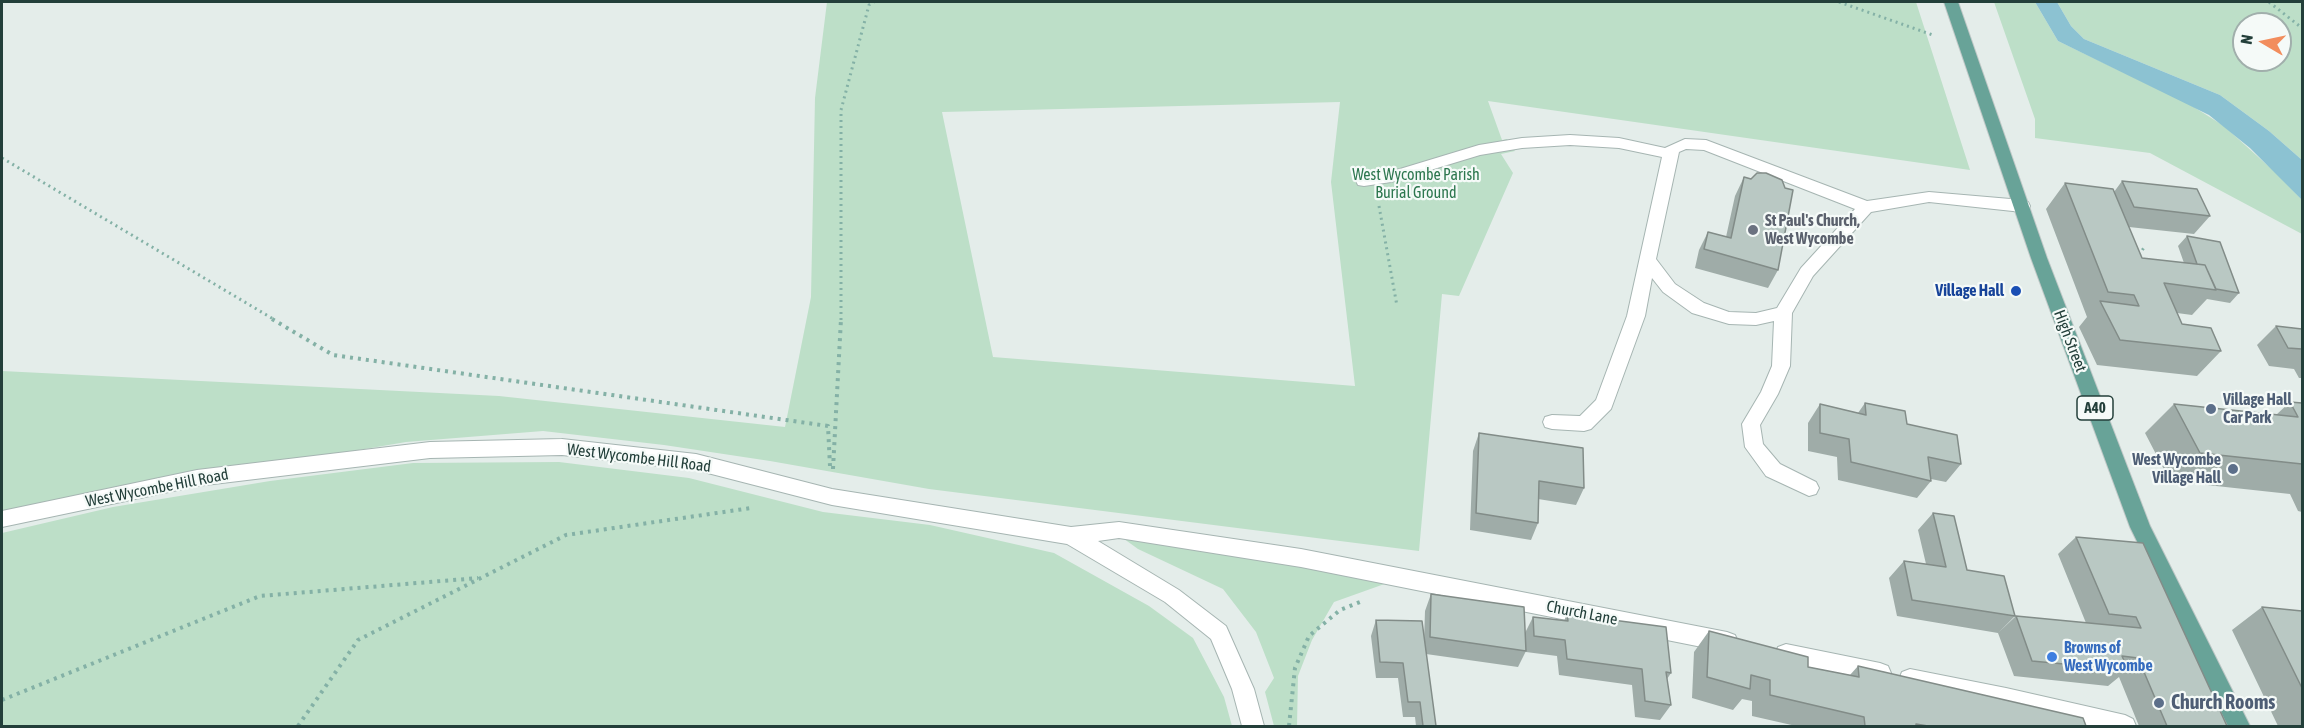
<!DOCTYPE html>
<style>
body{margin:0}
#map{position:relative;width:2304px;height:728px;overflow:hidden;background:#e4edea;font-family:"Asap Condensed",sans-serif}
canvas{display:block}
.frame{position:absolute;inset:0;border:3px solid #233f3a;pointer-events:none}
.north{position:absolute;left:2232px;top:12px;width:60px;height:60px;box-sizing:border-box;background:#f5faf8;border:2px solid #a1afac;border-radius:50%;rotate:279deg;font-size:16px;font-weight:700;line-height:24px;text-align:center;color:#233f3a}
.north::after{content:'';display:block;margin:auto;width:21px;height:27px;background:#f28d5d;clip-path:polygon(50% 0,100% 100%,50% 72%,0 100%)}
</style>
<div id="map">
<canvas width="2304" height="728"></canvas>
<div class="frame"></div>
<div class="north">N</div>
</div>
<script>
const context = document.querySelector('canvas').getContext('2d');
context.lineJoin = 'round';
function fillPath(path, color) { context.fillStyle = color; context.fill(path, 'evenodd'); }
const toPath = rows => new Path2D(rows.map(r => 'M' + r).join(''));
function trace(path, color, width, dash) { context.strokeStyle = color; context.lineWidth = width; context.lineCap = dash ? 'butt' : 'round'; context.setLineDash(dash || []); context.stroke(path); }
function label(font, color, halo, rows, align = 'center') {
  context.font = font + ' "Asap Condensed",sans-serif'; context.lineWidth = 4.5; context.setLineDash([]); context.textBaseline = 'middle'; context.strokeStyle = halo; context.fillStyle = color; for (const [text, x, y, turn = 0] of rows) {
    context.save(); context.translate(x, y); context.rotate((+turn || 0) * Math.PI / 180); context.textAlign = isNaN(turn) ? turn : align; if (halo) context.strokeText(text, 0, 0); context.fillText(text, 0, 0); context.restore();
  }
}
const green = toPath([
 [827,2,1916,2,1970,170,1488,101,1502,140,1507,139,1515,151,1501,154,1513,173,1459,296,1442,294,1419,551,929,489,770,461,664,445,543,431,406,442,2,511,2,371,499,396,785,427,811,297,815,98],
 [1340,102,1331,182,1355,386,993,357,942,112],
 [1994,2,2035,2,2058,41,2189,104,2224,126,2277,174,2302,200,2302,234,2150,153,2035,138,2035,119],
 [2057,2,2302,2,2302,160,2269,131,2220,95,2084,39,2071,26],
 [2244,24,2280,24,2280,60,2244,60],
 [559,462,689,478,823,512,930,525,1054,553,1149,606,1193,638,1224,697,1232,726,2,726,2,533,113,507,270,481,413,463],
 [1120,536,1390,582,1334,602,1312,640,1298,676,1297,726,1274,726,1265,692,1274,678,1256,632,1223,589,1138,549]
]);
const water = toPath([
 [2035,2,2057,2,2071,26,2084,39,2220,95,2269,131,2302,160,2302,200,2250,148,2209,115,2058,41]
]);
const pathFar1 = toPath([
 [1839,2,1933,35],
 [2269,2,2302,28],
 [2,158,275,320],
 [1379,206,1397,306],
 [2139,255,2145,246],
 [841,320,841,110,869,5,874,2]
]);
const path = toPath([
 [272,319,333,355,828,426,830,466],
 [833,469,841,319],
 [2,700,260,596,478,578],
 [298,726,358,640,566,535,751,508],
 [1289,726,1295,668,1309,636,1340,610,1360,602]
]);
const service = toPath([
 [1570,135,1619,138,1665,148,1685,139,1706,140,1867,201,1929,192,2022,200,2028,202,2030,206,2028,210,2022,212,1929,202,1871,212,1813,276,1792,313,1790,366,1778,394,1760,425,1763,444,1780,464,1816,482,1819,488,1816,494,1809,496,1766,476,1745,447,1742,424,1761,392,1772,366,1774,321,1756,325,1729,324,1692,313,1663,292,1652,278,1645,316,1611,409,1591,429,1584,431,1552,429,1545,427,1543,422,1545,417,1552,415,1580,416,1596,400,1627,316,1662,157,1619,148,1570,145,1522,148,1480,155,1391,182,1364,186,1358,185,1356,181,1358,177,1390,172,1479,145,1522,138,1570,135],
 [1686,149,1704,150,1855,209,1801,268,1777,308,1756,313,1729,312,1704,303,1675,284,1656,259,1679,152,1686,149]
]);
const minor = toPath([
 [562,439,696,454,832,489,1071,527,1119,522,1301,549,1727,632,1735,635,1738,642,1735,649,1727,652,1301,567,1119,538,1098,541,1179,590,1226,626,1254,689,1264,726,1242,726,1232,689,1211,639,1165,602,1067,544,832,505,696,470,562,455,430,458,197,486,2,527,2,511,197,470,430,442,562,439],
 [1786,644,1880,663,1888,666,1891,673,1888,680,1880,683,1786,664,1778,661,1775,654,1778,647,1786,644],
 [1910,669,2006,688,2125,715,2133,719,2136,726,2083,726,1910,689,1902,686,1899,679,1902,672,1910,669]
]);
const primary = toPath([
 [1944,2,1958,2,2047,258,2150,526,2250,726,2228,726,2130,527,2031,258,1944,2]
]);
const wall = toPath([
 [1744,177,1751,179,1778,270,1768,288,1695,268,1699,250,1708,232,1726,237,1735,196],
 [2122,181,2210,216,2194,234,2129,227,2142,258,2184,263,2178,246,2187,236,2239,293,2230,303,2207,299,2192,315,2177,313,2182,324,2221,351,2197,376,2097,365,2079,327,2087,317,2046,209,2065,183,2114,192],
 [2276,326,2302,329,2302,378,2299,378,2294,369,2269,366,2257,345],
 [2290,402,2302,403,2302,512,2298,511,2290,494,2170,481,2145,433,2174,404,2276,415],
 [1865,403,1907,424,1961,464,1946,482,1931,479,1931,481,1917,498,1838,480,1837,457,1808,451,1808,423,1820,404,1858,413],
 [1479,433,1584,488,1576,505,1538,499,1538,523,1531,540,1470,530,1473,451],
 [1933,513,1967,570,2015,616,1998,633,1897,616,1889,578,1904,561,1926,564,1918,530],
 [2076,537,2227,726,2139,726,2119,677,2108,686,2014,676,1998,633,2016,616,2086,623,2058,554],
 [1431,594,1526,651,1518,667,1426,654,1436,726,1416,726,1415,717,1403,717,1398,678,1376,678,1371,636,1376,620,1424,641,1425,611],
 [2262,607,2302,611,2302,726,2278,726,2232,630],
 [1567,614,1671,673,1667,679,1671,705,1660,720,1635,717,1632,685,1559,675,1557,656,1526,652,1525,633,1533,617,1564,621],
 [1709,631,1808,667,1850,675,1858,666,2086,725,2096,726,1796,726,1752,716,1752,701,1742,699,1733,710,1692,698,1694,652]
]);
const building = toPath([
 [1757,173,1766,173,1782,180,1785,188,1793,190,1778,270,1704,249,1708,232,1731,238,1744,177,1751,179,1757,173],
 [2122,181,2197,189,2210,216,2134,207,2122,181],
 [2065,183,2113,189,2142,258,2205,265,2216,290,2164,283,2182,324,2211,328,2221,351,2120,340,2100,301,2139,306,2134,295,2108,292,2065,183],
 [2187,236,2220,242,2239,293,2216,289,2205,265,2197,264,2187,236],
 [2276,326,2302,329,2302,349,2288,348,2276,326],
 [2290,402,2302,403,2302,464,2200,453,2174,404,2298,417,2290,402],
 [1865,403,1905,411,1907,424,1957,435,1961,464,1928,457,1931,481,1851,462,1849,439,1820,433,1820,404,1866,415,1865,403],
 [1479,433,1583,448,1584,488,1539,481,1538,523,1476,513,1479,433],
 [1933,513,1954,516,1967,570,2004,576,2015,616,1912,600,1904,561,1946,567,1933,513],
 [2076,537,2143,543,2227,726,2167,726,2138,658,2122,656,2128,670,2032,661,2016,616,2141,628,2136,617,2109,614,2076,537],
 [1431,594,1524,607,1526,651,1430,637,1431,594],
 [2262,607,2302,611,2302,688,2262,607],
 [1567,614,1666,627,1671,673,1666,672,1671,705,1645,701,1642,669,1567,659,1565,640,1534,636,1533,617,1568,621,1567,614],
 [1376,620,1422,621,1436,726,1423,726,1420,702,1408,702,1403,663,1380,662,1376,620],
 [1709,631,1808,657,1808,667,1859,677,1858,666,2083,718,2086,726,1928,726,1916,724,1916,726,1865,726,1864,717,1770,695,1770,680,1751,675,1750,689,1707,677,1709,631]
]);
const markers = [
 [1753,230,6,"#6b7280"],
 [2016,291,6,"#1a4fb4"],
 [2211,409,6,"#5c6f8a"],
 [2233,469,6,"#5c6f8a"],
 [2052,657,6,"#3f7fe0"],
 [2159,703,6,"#5c6f8a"]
];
const shields = [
 [2095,408,36]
];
const shieldNames = [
 ["A40",2095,408]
];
const parkNames = [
 ["West Wycombe Parish",1416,175],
 ["Burial Ground",1416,193]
];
const worshipNames = [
 ["St Paul's Church,",1765,221],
 ["West Wycombe",1765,239]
];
const transitNames = [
 ["Village Hall",2004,291]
];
const streetNames = [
 ["High Street",2070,341,69],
 ["West Wycombe Hill Road",639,458,7],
 ["West Wycombe Hill Road",157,488,-11],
 ["Church Lane",1582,613,11]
];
const serviceNames = [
 ["Village Hall",2223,400],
 ["Car Park",2223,418],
 ["West Wycombe",2221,460,"right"],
 ["Village Hall",2221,478,"right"]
];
const shopNames = [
 ["Browns of",2064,648],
 ["West Wycombe",2064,666]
];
const nearServicenames = [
 ["Church Rooms",2171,703]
];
fillPath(green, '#bddfc8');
fillPath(water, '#8cc2d2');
trace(service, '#a6b5b2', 2);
trace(minor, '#a6b5b2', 2);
trace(primary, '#c1c9c8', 2);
trace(pathFar1, '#84b1a6', 3, [2, 4]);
trace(path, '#84b1a6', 4, [3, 5]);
fillPath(service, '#fff');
fillPath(minor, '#fff');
fillPath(primary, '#68a398');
fillPath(wall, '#9faca8');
fillPath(building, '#b9c8c3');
trace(building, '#828c88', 1.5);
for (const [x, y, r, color] of markers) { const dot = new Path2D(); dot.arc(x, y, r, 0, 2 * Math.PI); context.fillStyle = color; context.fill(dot); trace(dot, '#f5faf8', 2); }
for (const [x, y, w] of shields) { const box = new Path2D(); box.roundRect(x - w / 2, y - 12, w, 24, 4.5); context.fillStyle = '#f5faf8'; context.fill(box); trace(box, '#233f3a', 1.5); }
label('bold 15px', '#233f3a', null, shieldNames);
label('16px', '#2d774f', '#f5faf8', parkNames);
label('bold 16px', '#5b616d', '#f5faf8', worshipNames, 'left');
label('bold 16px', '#164399', '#f5faf8', transitNames, 'right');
label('16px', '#233f3a', '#f5faf8', streetNames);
label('bold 16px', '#4e5e75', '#f5faf8', serviceNames, 'left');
label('bold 16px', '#366cbe', '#f5faf8', shopNames, 'left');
label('bold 20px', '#4e5e75', '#f5faf8', nearServicenames, 'left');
</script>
